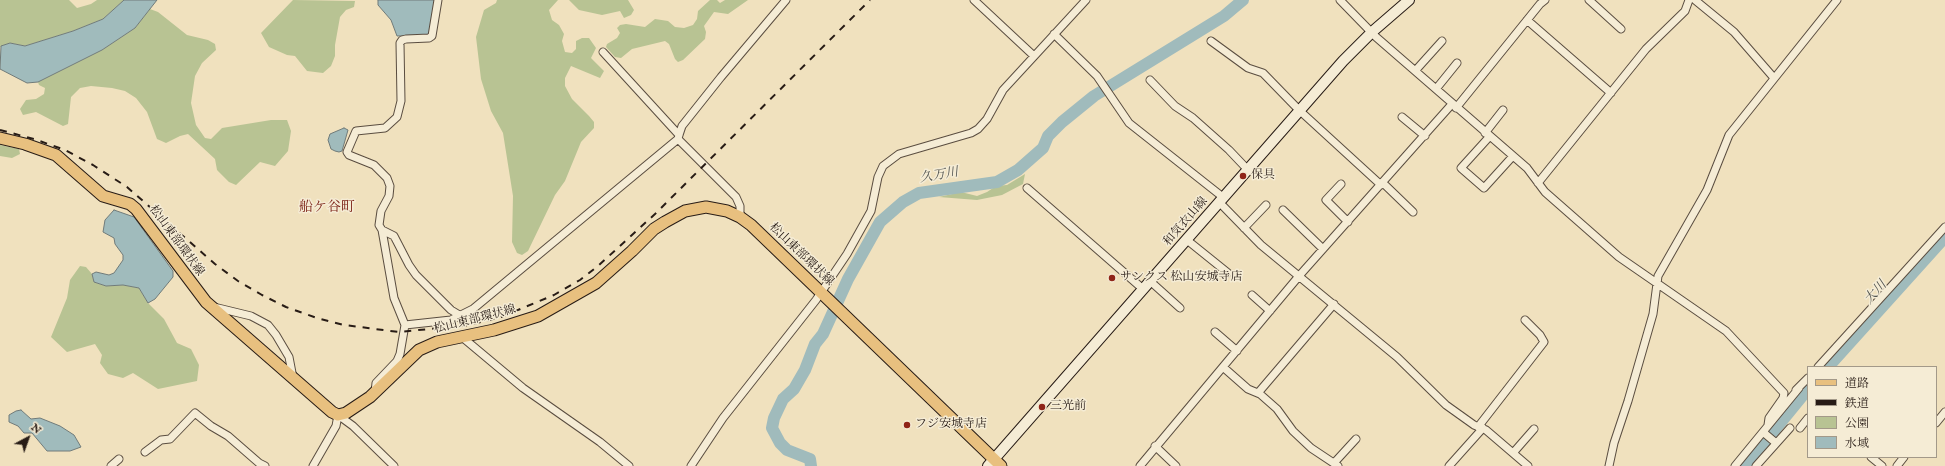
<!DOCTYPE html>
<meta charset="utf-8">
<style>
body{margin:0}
#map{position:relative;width:1945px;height:466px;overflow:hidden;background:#f0e1be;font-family:"IM FELL English","Noto Serif JP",serif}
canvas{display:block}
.legend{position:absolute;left:1807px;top:366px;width:130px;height:92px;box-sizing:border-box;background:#f5ecd5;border:1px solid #a39989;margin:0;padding:5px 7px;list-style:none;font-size:12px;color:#281c16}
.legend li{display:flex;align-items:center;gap:8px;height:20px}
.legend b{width:20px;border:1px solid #a39989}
.north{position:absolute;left:8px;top:418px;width:40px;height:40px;-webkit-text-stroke:3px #f5ecd5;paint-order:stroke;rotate:41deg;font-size:11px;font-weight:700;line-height:16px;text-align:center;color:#281c16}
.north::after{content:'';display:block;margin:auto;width:14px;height:18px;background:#281c16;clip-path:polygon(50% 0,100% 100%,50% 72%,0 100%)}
</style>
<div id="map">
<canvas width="1945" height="466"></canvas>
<ul class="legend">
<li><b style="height:5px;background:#e8c07f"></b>道路</li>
<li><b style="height:5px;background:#281c16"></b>鉄道</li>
<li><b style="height:11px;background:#b8c393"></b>公園</li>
<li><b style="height:11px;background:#a0bbbc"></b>水域</li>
</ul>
<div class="north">N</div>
</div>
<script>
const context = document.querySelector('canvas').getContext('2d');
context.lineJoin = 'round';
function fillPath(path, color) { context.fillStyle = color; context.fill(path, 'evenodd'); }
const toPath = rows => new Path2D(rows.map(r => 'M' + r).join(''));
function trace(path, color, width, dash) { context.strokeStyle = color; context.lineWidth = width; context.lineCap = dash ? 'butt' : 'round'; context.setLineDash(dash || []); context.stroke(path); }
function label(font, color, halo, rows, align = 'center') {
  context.font = font + ' "IM FELL English","Noto Serif JP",serif'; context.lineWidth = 3; context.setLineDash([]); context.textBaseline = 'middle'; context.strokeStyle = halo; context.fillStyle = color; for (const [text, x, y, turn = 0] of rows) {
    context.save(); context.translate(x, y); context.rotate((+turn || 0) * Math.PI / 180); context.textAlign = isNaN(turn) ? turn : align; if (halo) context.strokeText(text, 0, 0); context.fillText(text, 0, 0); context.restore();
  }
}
const green = toPath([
 [0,0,69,0,77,8,91,4,97,0,124,0,103,19,73,31,25,46,10,43,0,47],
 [293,0,355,1,354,7,346,10,340,17,335,45,335,56,331,66,323,73,307,71,295,56,287,55,269,47,261,33],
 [497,0,558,0,549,10,552,20,559,25,564,34,562,41,565,52,572,53,576,49,576,41,582,38,589,38,596,48,591,58,604,71,600,78,571,66,565,78,565,86,572,99,589,116,594,122,594,128,581,142,565,181,555,195,528,251,522,255,517,253,512,242,513,196,503,133,491,111,481,79,476,37,484,10,496,3],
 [569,0,628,0,634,10,631,15,624,18,620,11,602,15,579,10],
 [710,0,717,0,720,3,725,0,748,0,728,14,714,12,704,26,706,32,705,39,683,60,678,62,675,59,669,44,665,41,632,49,621,58,615,57,606,47,607,44,617,38,620,33,617,28,620,25,626,24,645,27,655,19,668,21,675,27,684,28,693,25,697,19,698,11],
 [150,9,158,12,187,35,208,40,215,44,216,50,202,63,195,76,191,103,196,125,205,138,211,139,222,128,271,120,287,120,291,131,288,151,275,166,260,162,236,185,229,182,217,170,215,159,188,134,180,136,166,143,157,139,147,112,136,98,125,91,112,88,91,86,80,88,71,97,68,124,63,126,36,112,23,115,20,109,26,100,36,99,44,94,45,88,39,85,38,82,102,50,135,28],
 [0,145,19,149,20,154,12,158,0,156],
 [1025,174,1023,184,1002,195,977,200,939,197,961,192,977,196,987,192,996,186,1007,185],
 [80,266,86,267,92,274,94,282,106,286,123,285,139,288,148,303,164,319,177,343,191,349,199,365,197,381,158,389,133,373,123,378,108,374,100,363,102,355,95,344,67,352,51,337,67,298,70,280]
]);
const water = toPath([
 [124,0,157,0,135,28,102,50,38,82,27,83,0,69,1,46,10,43,25,46,73,31,103,19,124,0],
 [378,0,436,0,431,33,427,35,397,36,391,20,378,5,378,0],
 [344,128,348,130,342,151,339,152,335,151,331,149,328,140,330,134,344,128],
 [114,210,134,217,173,271,173,277,155,299,148,303,139,288,123,285,106,286,94,282,92,274,96,272,109,275,114,273,123,260,123,255,115,244,114,238,103,232,105,220,114,210],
 [21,410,31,419,40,418,60,426,74,435,81,447,70,451,47,451,32,433,24,433,18,426,9,422,9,415,16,411,21,410]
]);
const river = toPath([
 [1828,367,1945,237],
 [811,466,810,459,787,450,780,443,772,428,774,418,783,399,794,389,805,370,815,344,823,334,848,279,880,222,903,202,919,193,997,182,1018,170,1043,148,1048,136,1062,122,1094,96,1224,16,1243,0],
 [1745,466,1808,389]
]);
const minor = toPath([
 [438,0,432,36,429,38,406,39,402,40,400,43,401,101,397,117,385,128,356,131,347,152,349,155,374,165,387,178,390,186,389,196,381,211,379,225,382,230,394,236,409,265,416,275,451,310,461,316],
 [974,0,1034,56],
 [1340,0,1376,37,1527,168,1545,192,1619,257,1726,331,1784,393,1783,398,1769,418,1768,425],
 [1589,0,1621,29],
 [1695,0,1734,32,1774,78],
 [1527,20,1611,93],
 [1054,34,1097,76,1129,123,1224,198],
 [1211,41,1248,68,1263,73,1299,110,1381,185],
 [603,52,679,135],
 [1415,71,1442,41],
 [1150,80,1175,106,1193,118,1229,150,1248,170],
 [1436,89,1457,63],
 [1456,108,1540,4,1545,0],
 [1402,117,1425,136],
 [1485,133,1503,110],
 [1490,136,1461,168,1484,188,1513,156],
 [1383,183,1413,212],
 [1538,183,1646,49,1685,11,1689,0],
 [1341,184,1326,200,1348,222],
 [1027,188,1143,289],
 [1220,203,1261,245,1397,357,1446,405,1474,425,1486,430,1528,466],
 [1283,210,1323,249],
 [740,217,740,206,736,197,678,139,679,135,682,126,721,77,786,0],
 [1244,228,1266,205],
 [382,230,394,298,405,325],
 [1187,240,1228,273],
 [1150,281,1180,308],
 [1252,295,1270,311],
 [214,307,251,316,268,325,276,335,289,357,293,378],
 [1215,332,1237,351],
 [462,337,523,388,600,442,629,466],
 [1223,367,1248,389,1260,394,1277,409,1293,431,1311,448,1338,466],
 [1818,367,1945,227],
 [1796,390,1808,378],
 [375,392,376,383,397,361,400,354,405,325,451,320,473,309,678,139],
 [1258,393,1334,304],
 [1936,423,1945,412],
 [1478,427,1544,342,1540,335,1525,320],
 [1800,428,1808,418],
 [1763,432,1776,443],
 [1155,446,1176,466],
 [145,452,161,440,170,439,195,413,211,426,228,436,259,463,265,466],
 [1513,453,1534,429],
 [1871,457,1882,466],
 [1334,463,1356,439],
 [111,466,119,459],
 [313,466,336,426,338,415,353,426,394,466],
 [691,466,723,418,816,300,847,254,871,211,878,177,883,166,899,154,971,133,978,129,987,119,1003,90,1086,0],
 [1140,466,1299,276,1452,104],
 [1449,466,1483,428],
 [1609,466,1614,443,1628,401,1653,314,1658,276,1707,190,1729,135,1837,0],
 [1735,466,1799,388],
 [1756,466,1790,428],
 [1897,466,1904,457]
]);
const secondary = toPath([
 [988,466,1343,61,1372,32,1409,0]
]);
const primary = toPath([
 [0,138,25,144,56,155,103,196,130,204,136,209,206,302,332,412,338,415,346,413,370,397,419,350,437,342,494,330,538,316,596,283,632,251,654,229,665,222,685,211,706,207,727,211,740,217,751,225,1001,466]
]);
const rail = toPath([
 [0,130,34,139,65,150,93,165,127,187,215,264,238,281,262,295,286,307,317,318,344,325,399,332,469,325,501,317,554,295,580,280,598,266,655,214,870,0]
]);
const markers = [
 [1243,176,4,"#8f2418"],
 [1112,278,4,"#8f2418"],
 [1042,407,4,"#8f2418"],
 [907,425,4,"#8f2418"]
];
const poiNames = [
 ["保具",1251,176],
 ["サンクス 松山安城寺店",1120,278],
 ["三光前",1050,407],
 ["フジ安城寺店",915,425]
];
const streetNames = [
 ["和気衣山線",1186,222,-49],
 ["松山東部環状線",176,241,54],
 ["松山東部環状線",801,255,44],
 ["松山東部環状線",475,320,-14]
];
const waterNames = [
 ["久万川",939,176,-9],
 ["大川",1876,293,-48]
];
const quarterNames = [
 ["船ケ谷町",327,208]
];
fillPath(green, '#b8c393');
fillPath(water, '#a0bbbc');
trace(water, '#707b7a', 1);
trace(river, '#a0bbbc', 12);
trace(minor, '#5a4d40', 9);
trace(secondary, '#281c16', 12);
trace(primary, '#281c16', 13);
trace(minor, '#f5ecd5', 7);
trace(secondary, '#f5ecd5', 10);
trace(primary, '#e8c07f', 11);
trace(rail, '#281c16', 2, [7, 7]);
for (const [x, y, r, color] of markers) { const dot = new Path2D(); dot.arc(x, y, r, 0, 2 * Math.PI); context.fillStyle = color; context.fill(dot); trace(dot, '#f5ecd5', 1.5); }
label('12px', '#281c16', '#f5ecd5', poiNames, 'left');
label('12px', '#281c16', '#f5ecd5', streetNames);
label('italic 13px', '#525450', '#f5ecd5', waterNames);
label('14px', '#7a1f14', '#f5ecd5', quarterNames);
</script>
